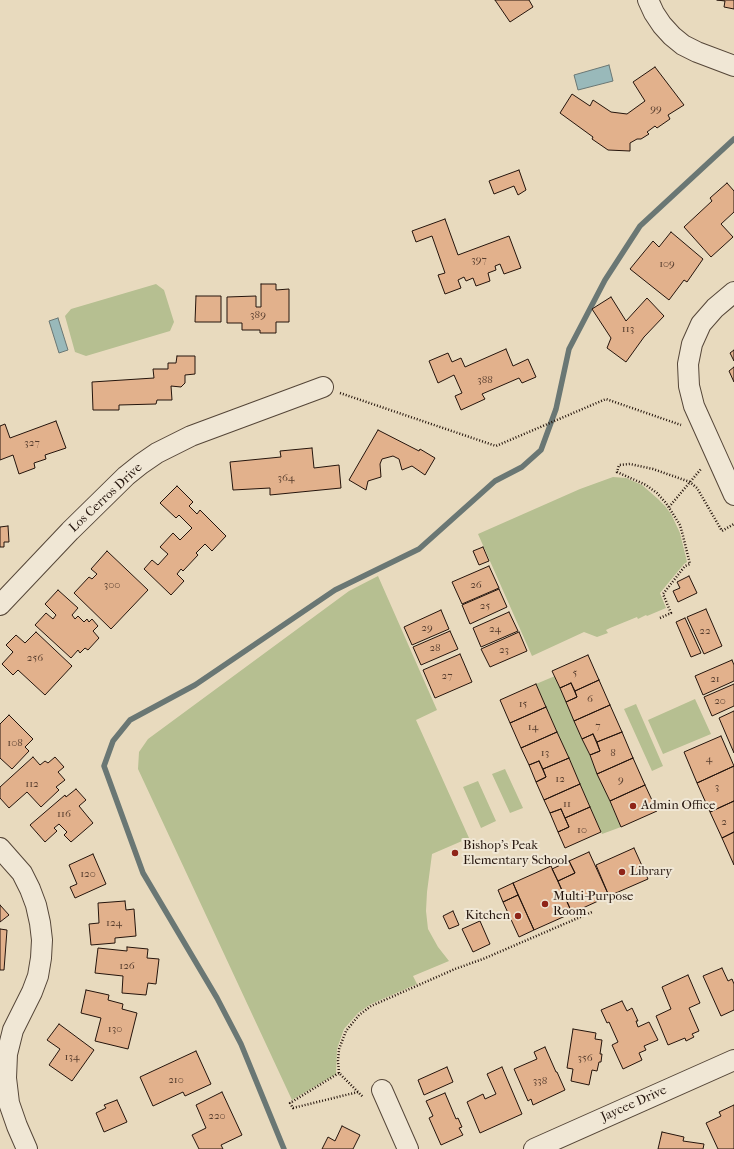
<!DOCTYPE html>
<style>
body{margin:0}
canvas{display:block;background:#e8dabe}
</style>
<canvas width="734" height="1149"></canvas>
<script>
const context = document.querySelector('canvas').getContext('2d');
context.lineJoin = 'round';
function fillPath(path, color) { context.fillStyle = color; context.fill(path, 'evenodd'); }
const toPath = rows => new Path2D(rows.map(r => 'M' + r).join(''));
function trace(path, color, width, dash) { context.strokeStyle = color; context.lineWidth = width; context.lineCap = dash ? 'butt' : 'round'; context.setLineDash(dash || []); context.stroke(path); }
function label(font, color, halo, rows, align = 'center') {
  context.font = font + ' "IM FELL French Canon",serif'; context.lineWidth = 4; context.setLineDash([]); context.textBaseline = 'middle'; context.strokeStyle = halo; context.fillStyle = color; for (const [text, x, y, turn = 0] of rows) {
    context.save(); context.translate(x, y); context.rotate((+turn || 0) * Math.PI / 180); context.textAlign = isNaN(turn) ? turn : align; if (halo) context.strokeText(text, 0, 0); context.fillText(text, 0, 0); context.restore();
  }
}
const green = toPath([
 [156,284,164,290,174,322,170,331,86,356,75,352,65,316,71,309],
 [613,477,626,478,642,485,658,499,665,506,671,514,680,533,687,562,684,564,660,593,666,608,647,616,646,615,638,619,637,617,610,628,606,630,608,633,597,637,584,632,532,656,478,534,580,489],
 [378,576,437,710,416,720,469,838,432,854,427,892,426,911,428,929,438,947,449,961,413,976,417,984,371,1004,358,1013,344,1029,337,1049,336,1074,292,1100,138,769,139,752,148,739,349,591],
 [555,676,621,827,602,834,536,684],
 [695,699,711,734,663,754,648,720],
 [636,704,663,766,652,771,624,709],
 [505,769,523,808,510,813,492,774],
 [478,781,496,821,481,828,463,787]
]);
const water = toPath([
 [609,65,613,81,578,90,574,75,609,65],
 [58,318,68,350,59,353,49,321,58,318]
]);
const stream = toPath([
 [284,1149,241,1044,217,998,143,873,104,766,113,741,130,720,195,685,335,590,419,549,495,481,522,467,541,450,556,409,569,349,605,280,640,226,734,139]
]);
const building = toPath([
 [495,0,529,0,533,7,510,22,495,0],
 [717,0,734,0,734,9,724,7,725,1,717,0],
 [655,67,684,105,668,115,670,119,657,128,655,126,647,132,649,134,641,139,637,139,630,143,630,151,608,150,592,139,593,137,560,113,572,94,590,106,593,100,611,112,627,114,645,101,633,82,655,67],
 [519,170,526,190,518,195,514,186,494,194,489,181,519,170],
 [727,183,734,191,734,212,721,224,733,237,711,257,684,227,712,201,710,198,727,183],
 [445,219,458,255,509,236,521,268,504,274,500,264,495,266,496,270,488,273,490,281,476,286,473,278,466,281,464,277,458,280,461,288,445,294,438,275,445,273,432,236,416,242,412,231,445,219],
 [671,232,703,259,687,282,684,280,669,300,630,269,653,241,659,247,671,232],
 [261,284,276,284,276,290,289,289,289,322,276,322,276,333,260,333,260,330,242,330,242,323,227,323,227,297,256,296,256,307,261,307,261,284],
 [196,296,221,296,221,322,195,322,196,296],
 [611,297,626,321,647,298,664,316,644,337,626,362,607,348,611,338,592,309,611,297],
 [506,349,513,366,528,359,536,377,522,383,519,378,482,394,485,399,461,410,455,396,462,393,454,375,438,383,429,361,448,353,452,362,461,358,465,367,506,349],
 [734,350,734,361,730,353,734,350],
 [177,356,195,356,195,374,185,375,185,383,181,387,171,386,172,400,157,400,156,404,119,405,119,410,93,410,92,382,154,378,153,369,168,369,168,363,176,363,177,356],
 [734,367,734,382,729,371,734,367],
 [56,421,66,448,45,455,46,459,34,463,35,468,19,474,13,455,0,460,0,426,5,424,10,438,56,421],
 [378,430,419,451,420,449,435,458,425,475,412,466,402,470,399,459,393,456,382,459,380,464,381,477,368,481,366,490,349,480,378,430],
 [312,448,314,468,339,465,341,488,270,495,270,488,233,490,230,462,281,457,280,451,312,448],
 [177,486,193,502,189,506,197,514,200,510,226,536,212,551,205,544,196,553,198,555,183,571,181,569,177,574,184,581,171,595,144,569,152,560,158,565,168,554,160,547,173,533,180,540,192,528,179,515,176,518,160,503,177,486],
 [8,526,9,542,4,542,4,547,0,547,0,527,8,526],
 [483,547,489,561,479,565,473,551,483,547],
 [107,551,148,590,111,629,74,593,89,577,92,579,97,574,91,569,107,551],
 [489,566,499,588,462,604,452,582,489,566],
 [689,576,697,593,678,602,673,591,680,588,677,582,689,576],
 [499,589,507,607,470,624,462,605,499,589],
 [58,590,78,608,72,615,75,619,78,616,84,622,87,619,89,622,92,619,98,626,93,631,99,638,88,650,85,648,80,653,78,650,71,658,35,625,46,613,53,619,56,615,45,604,58,590],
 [706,609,722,646,704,654,687,617,706,609],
 [441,610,449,629,412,645,404,627,441,610],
 [509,612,518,631,481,647,473,628,509,612],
 [685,618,701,653,691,657,676,622,685,618],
 [450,631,458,649,421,665,413,647,450,631],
 [36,632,72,666,45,695,18,670,13,675,2,664,13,652,6,645,16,635,25,643,36,632],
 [519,632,527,651,490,667,481,649,519,632],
 [460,654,472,682,435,698,423,670,460,654],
 [588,655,599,680,575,691,571,683,560,688,552,671,588,655],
 [732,660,734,665,734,681,703,695,695,676,732,660],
 [599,680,610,705,574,721,566,702,577,697,575,691,599,680],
 [571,683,577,697,566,702,560,688,571,683],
 [536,684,546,707,510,723,500,700,536,684],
 [734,684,734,706,712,716,704,697,734,684],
 [610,705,622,732,597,742,593,734,582,739,574,721,610,705],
 [546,707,557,732,521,748,510,723,546,707],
 [734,711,734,753,719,718,734,711],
 [9,715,33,739,25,747,29,751,12,769,0,758,0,724,9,715],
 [557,732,569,758,543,769,539,761,529,765,521,748,557,732],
 [622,732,633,758,597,774,590,755,600,751,597,742,622,732],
 [593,734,600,751,590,755,582,739,593,734],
 [721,736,734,766,697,783,684,752,721,736],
 [33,757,40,765,45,761,48,763,55,757,64,767,58,772,65,780,56,787,59,790,41,807,27,792,9,808,0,798,0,787,33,757],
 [569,758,580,784,544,800,536,782,546,777,543,769,569,758],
 [633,758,645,785,610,801,597,774,633,758],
 [539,761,546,777,536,782,529,765,539,761],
 [734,766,734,801,710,812,697,783,734,766],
 [580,784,590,807,565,818,561,809,550,813,544,800,580,784],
 [645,785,657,811,621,827,610,801,645,785],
 [76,789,86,800,79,806,93,823,71,842,64,835,67,832,59,824,54,828,57,831,45,842,30,825,65,795,66,797,76,789],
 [734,801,734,832,722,838,710,812,734,801],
 [590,807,601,832,565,848,558,832,569,827,565,818,590,807],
 [561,809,569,827,558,832,550,813,561,809],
 [734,832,734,865,722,838,734,832],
 [634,848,648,879,609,896,596,865,634,848],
 [589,852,609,896,572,913,558,881,575,873,569,861,589,852],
 [93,854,106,884,75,898,70,887,77,884,69,865,93,854],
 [569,861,575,873,558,881,552,869,569,861],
 [551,866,572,913,534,930,513,883,551,866],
 [513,883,518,895,503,902,498,890,513,883],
 [518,895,534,930,519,937,503,902,518,895],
 [125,901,126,910,134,909,136,936,115,938,115,943,91,945,89,924,99,923,98,903,125,901],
 [0,905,9,915,0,922,0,905],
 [453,911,459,925,449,929,443,916,453,911],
 [480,921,490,944,473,952,462,929,480,921],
 [0,929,7,930,4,970,0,970,0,929],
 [127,947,148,949,147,958,159,959,156,984,148,983,146,995,122,993,123,976,95,973,98,948,127,951,127,947],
 [722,968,728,981,732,979,734,984,734,1010,721,1016,703,976,722,968],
 [688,975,700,1003,689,1008,699,1031,692,1034,694,1037,686,1041,685,1038,668,1045,656,1016,671,1009,662,987,688,975],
 [86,990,109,995,108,1000,123,1004,122,1009,137,1013,128,1049,95,1041,101,1018,81,1013,86,990],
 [622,1001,627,1011,632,1008,638,1021,636,1021,638,1027,649,1022,658,1040,644,1046,646,1050,639,1053,642,1060,623,1069,612,1045,618,1042,609,1022,607,1023,601,1010,622,1001],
 [59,1024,94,1050,72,1081,49,1065,60,1049,47,1040,59,1024],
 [573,1029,596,1033,595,1039,602,1040,600,1054,602,1054,601,1062,599,1062,597,1071,592,1070,589,1085,571,1081,573,1069,567,1068,573,1029],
 [545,1047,556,1072,557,1072,565,1090,533,1105,531,1099,528,1101,514,1069,537,1059,534,1052,545,1047],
 [196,1051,211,1084,185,1096,183,1092,153,1106,140,1077,196,1051],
 [447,1067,453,1082,424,1095,418,1080,447,1067],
 [502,1067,522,1114,480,1133,467,1102,483,1094,485,1099,496,1094,487,1074,502,1067],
 [222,1092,242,1135,221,1145,223,1149,199,1149,192,1135,206,1128,196,1105,222,1092],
 [445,1093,456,1119,458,1118,462,1127,459,1128,463,1135,441,1145,429,1118,433,1116,426,1101,445,1093],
 [117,1100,127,1122,104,1132,96,1113,106,1108,104,1105,117,1100],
 [734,1105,734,1149,718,1149,706,1123,721,1116,719,1112,734,1105],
 [342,1126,360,1135,353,1149,322,1149,328,1137,335,1141,342,1126],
 [662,1132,684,1137,683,1141,704,1144,703,1149,658,1149,662,1132]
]);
const path = toPath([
 [340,393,496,446,606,399,681,425],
 [669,507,701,469],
 [660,618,671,613,663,594,685,566,690,564,683,536,680,525,666,503,657,493,646,485,617,472,619,465,630,464,653,469,690,482,697,488,722,531,734,524],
 [339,1073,338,1061,339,1049,346,1031,359,1015,371,1006,455,969,483,959,592,912],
 [358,1092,293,1108,290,1103,339,1073,363,1097]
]);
const street = toPath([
 [648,0,654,13,662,25,672,36,683,45,697,52,734,66],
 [734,292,715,308,701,324,692,344,688,364,689,386,694,406,734,495],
 [0,605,70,531,126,476,141,464,157,453,191,436,323,387],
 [0,848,22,873,30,889,36,905,40,923,42,940,41,958,38,976,32,992,13,1030,7,1054,6,1078,9,1103,17,1126,27,1149],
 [382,1090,408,1149],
 [534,1149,734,1060]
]);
const markers = [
 [633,806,4,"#8f2418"],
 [455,853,4,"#8f2418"],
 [622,872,4,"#8f2418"],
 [545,904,4,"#8f2418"],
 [518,916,4,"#8f2418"]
];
const numberNames = [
 ["99",656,109],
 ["397",479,260],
 ["109",667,264],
 ["389",258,315],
 ["113",628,329],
 ["388",485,380],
 ["327",32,443],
 ["364",286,478],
 ["300",112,585],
 ["26",476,585],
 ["25",485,606],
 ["29",427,628],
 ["24",495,629],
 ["22",705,631],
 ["28",435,648],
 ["23",504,650],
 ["256",35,658],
 ["5",575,673],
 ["27",447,676],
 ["21",715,679],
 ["6",590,699],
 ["20",720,701],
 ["15",523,704],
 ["7",598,726],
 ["14",533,727],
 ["108",15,743],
 ["13",545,753],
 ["8",613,753],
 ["4",709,759],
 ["12",560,779],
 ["9",621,780],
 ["112",32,784],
 ["3",717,787],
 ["11",567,804],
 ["116",64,814],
 ["2",724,822],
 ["10",582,830],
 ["120",88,874],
 ["124",114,923],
 ["126",127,966],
 ["130",115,1029],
 ["134",72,1057],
 ["356",585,1058],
 ["210",176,1080],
 ["338",540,1081],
 ["220",217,1116]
];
const streetNames = [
 ["Los Cerros Drive",106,498,-43],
 ["Jaycee Drive",634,1104,-24]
];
const poiNames = [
 ["Admin Office",641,806],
 ["Bishop's Peak",463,846],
 ["Elementary School",463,861],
 ["Library",630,872],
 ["Multi-Purpose",553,897],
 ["Room",553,912],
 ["Kitchen",510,916,"right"]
];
fillPath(green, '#b6bf91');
fillPath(water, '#99b9ba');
trace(water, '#6a7774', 1);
trace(stream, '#6a7774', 5.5);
fillPath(building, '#e2b18c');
trace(building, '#24140c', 1);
trace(street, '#554638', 22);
trace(path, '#24140c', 2.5, [1, 2]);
trace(street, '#f0e7d5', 20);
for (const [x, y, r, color] of markers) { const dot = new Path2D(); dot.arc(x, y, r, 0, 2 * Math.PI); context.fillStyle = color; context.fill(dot); trace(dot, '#f0e7d5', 1.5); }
label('11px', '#543b2c', null, numberNames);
label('13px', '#24140c', '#f0e7d5', streetNames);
label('13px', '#24140c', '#f0e7d5', poiNames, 'left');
</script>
